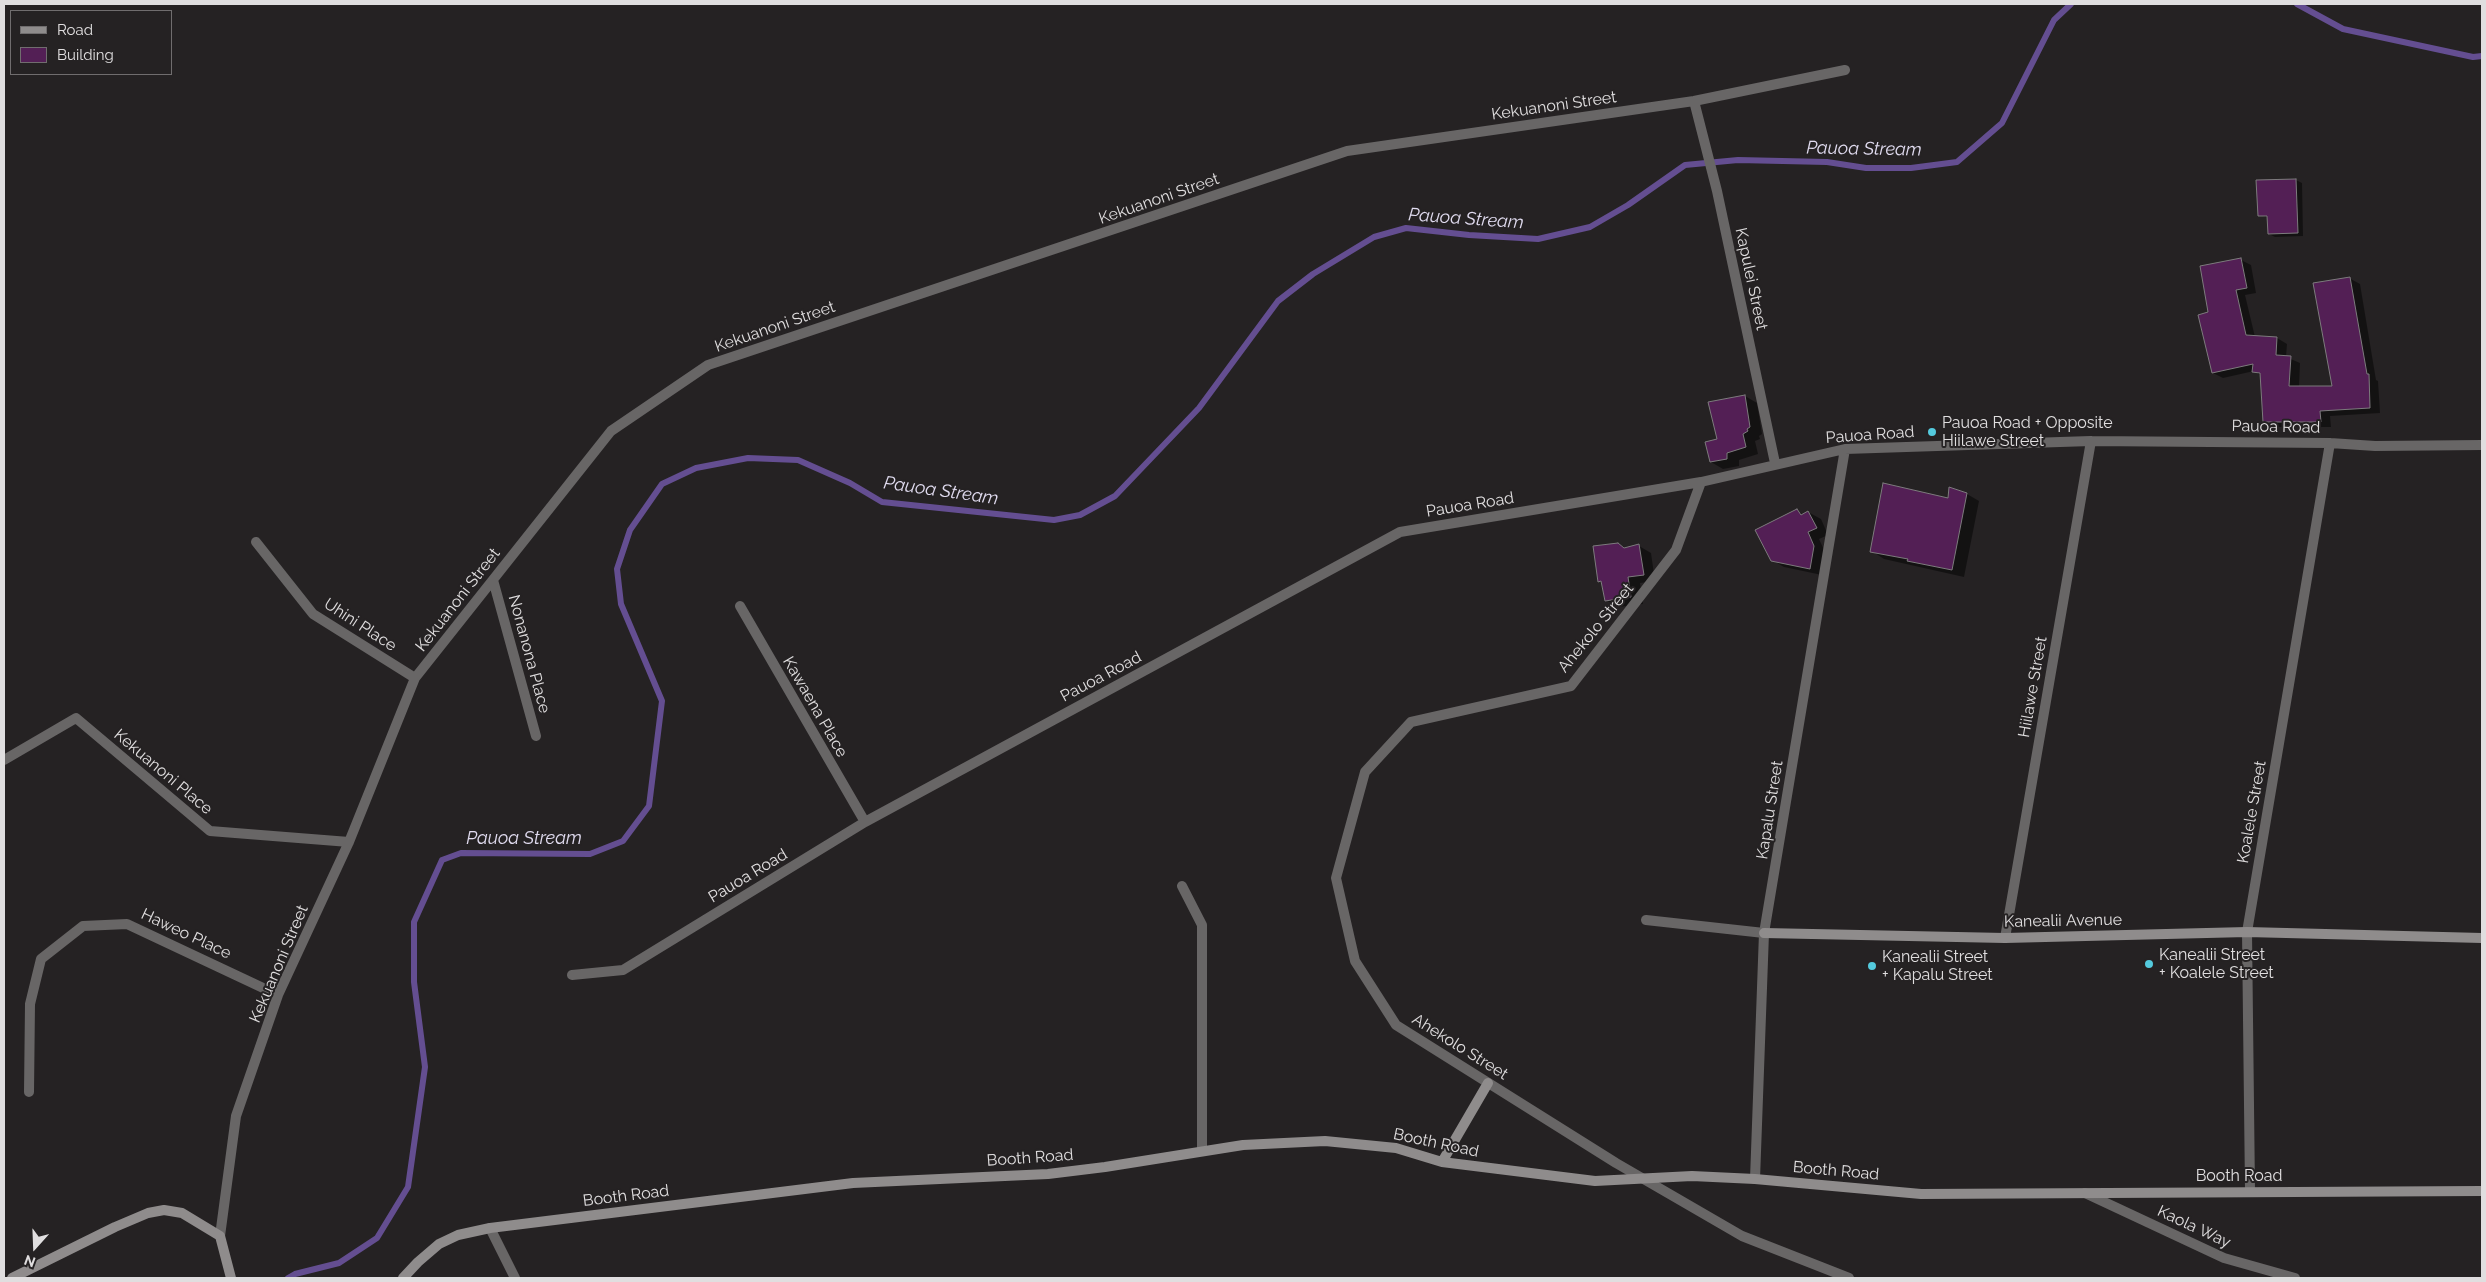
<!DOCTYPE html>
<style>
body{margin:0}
#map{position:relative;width:2486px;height:1282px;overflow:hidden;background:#252223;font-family:Raleway,sans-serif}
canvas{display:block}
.frame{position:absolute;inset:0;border:5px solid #e0dedf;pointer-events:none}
.legend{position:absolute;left:10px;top:10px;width:162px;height:65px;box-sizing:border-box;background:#252223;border:1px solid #706d6e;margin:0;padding:6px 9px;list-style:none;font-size:15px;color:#e0dedf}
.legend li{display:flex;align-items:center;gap:10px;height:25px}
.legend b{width:25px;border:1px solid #706d6e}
.north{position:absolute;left:10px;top:1222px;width:50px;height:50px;-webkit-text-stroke:4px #252223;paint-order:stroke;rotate:200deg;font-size:14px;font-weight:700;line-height:20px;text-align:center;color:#e0dedf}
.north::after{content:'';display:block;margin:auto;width:18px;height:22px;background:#e0dedf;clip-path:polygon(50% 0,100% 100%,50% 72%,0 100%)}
</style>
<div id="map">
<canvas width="2486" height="1282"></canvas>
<div class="frame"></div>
<ul class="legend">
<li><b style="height:6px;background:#8f8c8c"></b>Road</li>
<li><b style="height:14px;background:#531f55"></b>Building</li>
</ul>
<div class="north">N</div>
</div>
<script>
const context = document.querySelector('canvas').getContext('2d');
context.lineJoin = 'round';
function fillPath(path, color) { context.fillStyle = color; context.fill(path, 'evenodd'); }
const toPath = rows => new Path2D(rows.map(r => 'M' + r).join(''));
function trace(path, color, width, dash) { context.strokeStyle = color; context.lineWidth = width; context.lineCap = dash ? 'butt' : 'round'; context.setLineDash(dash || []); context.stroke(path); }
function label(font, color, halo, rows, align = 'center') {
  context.font = font + ' Raleway,sans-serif'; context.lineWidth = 4; context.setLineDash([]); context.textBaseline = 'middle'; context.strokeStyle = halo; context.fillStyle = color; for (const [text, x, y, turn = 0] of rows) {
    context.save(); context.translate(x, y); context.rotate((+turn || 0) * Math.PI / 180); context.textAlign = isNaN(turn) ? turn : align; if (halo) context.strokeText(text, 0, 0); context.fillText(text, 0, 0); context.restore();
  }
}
const shadow = toPath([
 [2296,180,2302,183,2303,236,2275,237,2269,234,2269,218,2259,215,2257,181],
 [2241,260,2251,265,2256,293,2245,295,2255,337,2277,338,2287,344,2286,357,2300,363,2299,387,2333,387,2349,278,2360,284,2376,380,2378,381,2380,413,2330,416,2331,427,2274,427,2264,421,2262,376,2254,371,2223,378,2213,373,2210,313],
 [1745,396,1757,403,1762,434,1759,436,1760,439,1755,441,1758,454,1739,460,1739,466,1723,469,1711,462,1719,440],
 [1967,494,1979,501,1964,577,1884,559,1872,551,1949,499],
 [1797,511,1804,515,1808,512,1821,519,1828,535,1819,539,1826,554,1822,575,1784,567,1772,560],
 [1618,544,1626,548,1639,546,1651,553,1655,581,1640,583,1643,604,1618,607,1606,600,1603,583,1599,581]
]);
const stream = toPath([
 [2297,4,2343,29,2473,57,2482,56],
 [288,1278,295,1274,339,1263,377,1238,408,1187,425,1067,414,982,414,922,442,860,461,853,590,854,623,841,649,806,662,701,621,604,617,569,630,530,662,484,696,468,748,458,798,460,850,483,882,502,1054,520,1080,515,1115,496,1199,408,1278,301,1313,274,1374,237,1406,228,1469,235,1538,239,1590,227,1628,205,1685,165,1738,160,1827,162,1866,168,1911,168,1957,162,2002,123,2054,20,2071,4]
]);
const building = toPath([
 [2296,179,2298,233,2268,234,2267,216,2258,216,2256,180,2296,179],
 [2241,258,2247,288,2236,290,2246,335,2277,337,2276,355,2291,356,2289,386,2332,386,2313,283,2350,277,2367,374,2369,374,2370,408,2320,411,2321,422,2263,422,2260,373,2252,372,2253,364,2212,373,2198,315,2208,312,2200,266,2241,258],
 [1745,395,1750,427,1747,429,1748,431,1743,434,1746,447,1727,453,1727,459,1710,462,1705,442,1717,439,1708,402,1745,395],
 [1883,483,1948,498,1949,487,1967,493,1952,570,1907,561,1908,559,1870,552,1883,483],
 [1797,509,1801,515,1808,511,1817,528,1808,532,1814,546,1810,569,1771,561,1755,530,1797,509],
 [1618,543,1624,548,1639,544,1644,575,1628,577,1631,597,1605,601,1601,581,1598,582,1593,546,1618,543]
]);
const street = toPath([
 [1694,101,1717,191,1775,463],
 [1701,482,1676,550,1571,686,1411,722,1365,772,1336,878,1355,961,1396,1025,1616,1163,1742,1236,1849,1278],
 [256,542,313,614,415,678],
 [493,580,536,736],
 [740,606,865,822],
 [4,760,76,718,210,831,349,842],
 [1182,886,1202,925,1202,1150],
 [1646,920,1764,933],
 [2005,938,2091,441],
 [572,975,623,970,865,822,1400,532,1701,482,1845,449,2091,441,2330,443,2375,446,2482,445],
 [29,1092,30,1004,41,959,83,926,127,924,278,995],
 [1755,1179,1764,933,1845,449],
 [2250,1191,2247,932,2330,443],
 [2085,1193,2224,1258,2295,1278],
 [490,1228,515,1278],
 [220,1236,236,1116,278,995,349,842,415,678,611,431,708,365,1347,151,1694,101,1845,70]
]);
const secondary = toPath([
 [1764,933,2005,938,2247,932,2482,938],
 [1442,1162,1488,1083],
 [12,1278,115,1227,148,1213,164,1210,182,1213,220,1236,231,1278],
 [403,1278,418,1262,439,1244,458,1235,490,1228,853,1183,1048,1174,1105,1167,1243,1145,1325,1141,1396,1148,1442,1162,1595,1181,1692,1176,1755,1179,1921,1194,2482,1191]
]);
const markers = [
 [1932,432,5,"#54cadd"],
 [2149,964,5,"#54cadd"],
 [1872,966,5,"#54cadd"]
];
const streetNames = [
 ["Kekuanoni Street",1554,106,-8],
 ["Kekuanoni Street",1159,199,-19],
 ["Kapulei Street",1751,279,78],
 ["Kekuanoni Street",775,327,-19],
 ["Pauoa Road",2276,427,1],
 ["Pauoa Road",1870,435,-4],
 ["Pauoa Road",1470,505,-9],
 ["Kekuanoni Street",458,600,-52],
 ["Uhini Place",360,625,33],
 ["Ahekolo Street",1596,628,-51],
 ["Nonanona Place",529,654,75],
 ["Pauoa Road",1101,677,-28],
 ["Hiilawe Street",2033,687,-80],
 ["Kawaena Place",815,707,60],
 ["Kekuanoni Place",163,772,40],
 ["Kapalu Street",1770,810,-81],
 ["Koalele Street",2252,812,-80],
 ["Pauoa Road",748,876,-31],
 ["Kanealii Avenue",2063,921,-1],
 ["Haweo Place",186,934,25],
 ["Kekuanoni Street",279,964,-67],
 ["Ahekolo Street",1460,1047,32],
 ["Booth Road",1436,1143,12],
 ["Booth Road",1030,1158,-4],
 ["Booth Road",1836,1171,5],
 ["Booth Road",2239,1176],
 ["Booth Road",626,1196,-7],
 ["Kaola Way",2194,1227,25]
];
const poiNames = [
 ["Pauoa Road + Opposite",1942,423],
 ["Hiilawe Street",1942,441],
 ["Kanealii Street",2159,955],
 ["+ Koalele Street",2159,973],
 ["Kanealii Street",1882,957],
 ["+ Kapalu Street",1882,975]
];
const waterNames = [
 ["Pauoa Stream",1864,149,1],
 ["Pauoa Stream",1466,219,4],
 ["Pauoa Stream",941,491,8],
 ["Pauoa Stream",524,839]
];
fillPath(shadow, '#0007');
trace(stream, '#644e91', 6);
fillPath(building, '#531f55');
trace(building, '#7d7b7d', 1);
trace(street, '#686666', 10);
trace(secondary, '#8f8c8c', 10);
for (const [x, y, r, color] of markers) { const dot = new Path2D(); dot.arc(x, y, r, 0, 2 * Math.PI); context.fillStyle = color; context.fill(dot); trace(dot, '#252223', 2); }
label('16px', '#e0dedf', '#252223', streetNames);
label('16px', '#e0dedf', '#252223', poiNames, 'left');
label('italic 18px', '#e1dcf0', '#252223', waterNames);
</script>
